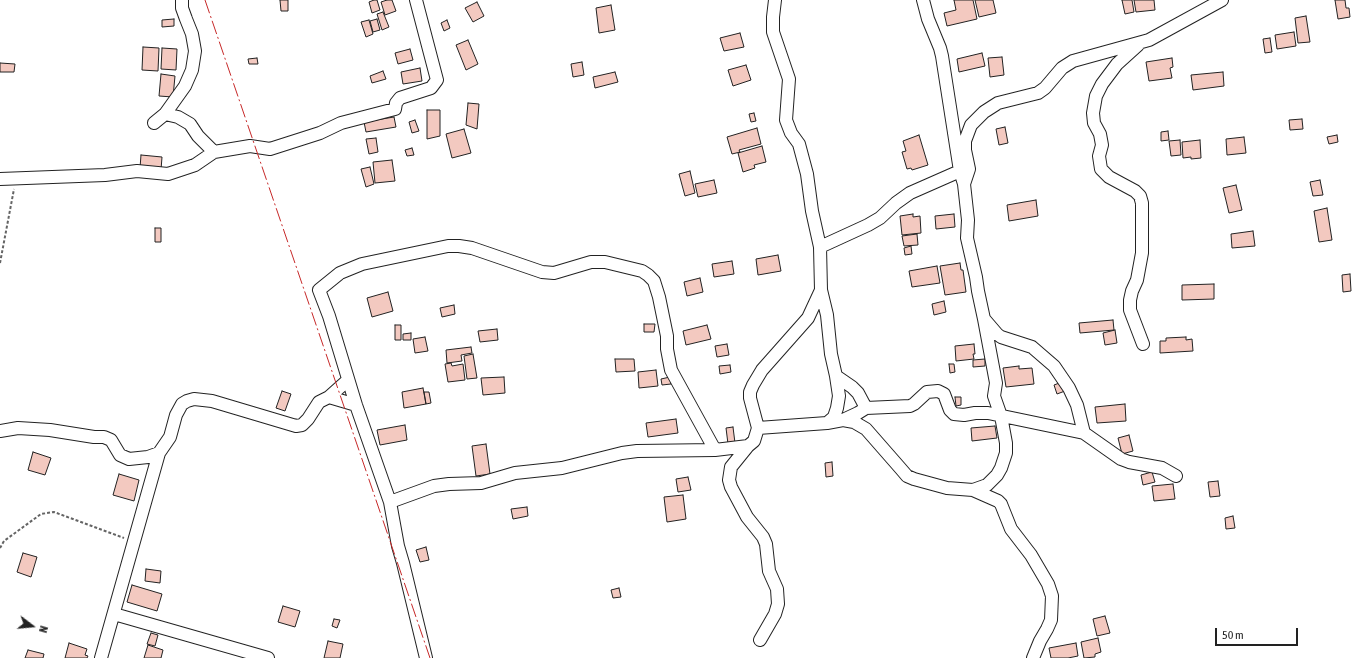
<!DOCTYPE html>
<style>
body{margin:0}
#map{position:relative;width:1357px;height:658px;overflow:hidden;background:#fff;font-family:"Asap Condensed",sans-serif}
canvas{display:block}
.north{position:absolute;left:12px;top:606px;width:40px;height:40px;-webkit-text-stroke:3px #fff;paint-order:stroke;rotate:106deg;font-size:11px;font-weight:700;line-height:16px;text-align:center;color:#222}
.north::after{content:'';display:block;margin:auto;width:14px;height:18px;background:#222;clip-path:polygon(50% 0,100% 100%,50% 72%,0 100%)}
.scale{position:absolute;left:1215px;top:628px;width:83px;height:18px;box-sizing:border-box;border:2px solid #222;border-top:0;padding-left:5px;font-size:12px;line-height:14px;white-space:nowrap;color:#222;-webkit-text-stroke:3px #fff;paint-order:stroke}
</style>
<div id="map">
<canvas width="1357" height="658"></canvas>
<div class="north">N</div>
<div class="scale">50 m</div>
</div>
<script>
const context = document.querySelector('canvas').getContext('2d');
context.lineJoin = 'round';
function fillPath(path, color) { context.fillStyle = color; context.fill(path, 'evenodd'); }
const toPath = rows => new Path2D(rows.map(r => 'M' + r).join(''));
function trace(path, color, width, dash) { context.strokeStyle = color; context.lineWidth = width; context.lineCap = dash ? 'butt' : 'round'; context.setLineDash(dash || []); context.stroke(path); }
const building = toPath([
 [280,0,288,0,288,11,281,11,280,0],
 [374,0,377,0,380,10,372,13,369,2,374,0],
 [387,0,392,0,396,11,385,15,381,2,387,0],
 [954,0,973,0,977,19,947,26,944,13,956,10,954,0],
 [975,0,993,0,996,13,979,17,975,0],
 [1122,0,1132,0,1134,12,1125,14,1122,0],
 [1134,0,1154,0,1155,10,1136,12,1134,0],
 [1335,0,1345,0,1346,8,1349,8,1350,17,1338,19,1335,0],
 [477,2,484,16,473,22,465,8,477,2],
 [611,5,615,30,599,33,596,8,611,5],
 [383,12,389,27,382,30,377,14,383,12],
 [1306,16,1310,42,1298,43,1295,18,1306,16],
 [174,19,174,26,162,27,162,20,174,19],
 [377,19,380,30,373,32,370,21,377,19],
 [369,20,373,34,366,37,361,22,369,20],
 [447,20,450,28,444,31,441,23,447,20],
 [1294,32,1296,46,1277,49,1275,35,1294,32],
 [740,33,744,47,724,51,720,38,740,33],
 [1270,38,1272,52,1265,53,1263,39,1270,38],
 [468,40,478,64,466,70,456,45,468,40],
 [143,47,159,48,158,71,142,70,143,47],
 [162,48,177,49,176,70,161,69,162,48],
 [410,49,413,60,398,64,395,53,410,49],
 [982,53,985,66,959,72,957,59,982,53],
 [1002,57,1004,75,990,77,988,58,1002,57],
 [257,58,258,64,249,64,248,59,257,58],
 [1172,58,1173,67,1170,68,1172,78,1149,81,1146,62,1172,58],
 [582,62,584,75,573,77,571,64,582,62],
 [0,63,15,64,14,72,0,72,0,63],
 [746,65,751,80,733,86,728,70,746,65],
 [420,68,422,81,403,84,401,72,420,68],
 [383,71,386,79,372,83,370,76,383,71],
 [615,72,618,82,595,88,593,77,615,72],
 [1223,72,1224,86,1193,90,1191,75,1223,72],
 [161,74,175,76,173,97,159,96,161,74],
 [468,103,479,104,477,129,466,125,468,103],
 [427,110,440,110,440,136,427,139,427,110],
 [754,113,756,121,751,122,749,114,754,113],
 [394,117,396,127,366,132,364,122,394,117],
 [1302,119,1303,129,1290,130,1289,120,1302,119],
 [415,120,419,131,412,133,409,122,415,120],
 [1005,127,1008,143,999,145,996,129,1005,127],
 [757,128,761,144,739,150,740,152,732,154,727,137,757,128],
 [464,129,471,153,452,158,446,134,464,129],
 [1168,131,1169,140,1161,141,1161,132,1168,131],
 [919,135,928,165,912,170,911,168,907,169,902,152,906,151,903,141,919,135],
 [1337,135,1338,142,1329,144,1327,137,1337,135],
 [1244,137,1246,153,1227,155,1226,139,1244,137],
 [376,138,378,152,369,154,366,139,376,138],
 [1180,140,1181,155,1171,156,1169,141,1180,140],
 [1200,140,1201,158,1191,159,1191,157,1183,158,1182,142,1200,140],
 [762,146,766,162,754,165,755,168,743,172,738,153,762,146],
 [412,148,414,155,407,156,405,150,412,148],
 [141,155,162,157,161,170,140,168,141,155],
 [392,160,395,181,375,183,373,162,392,160],
 [370,167,374,184,366,187,361,169,370,167],
 [690,171,695,193,685,196,679,174,690,171],
 [714,180,717,193,698,197,695,184,714,180],
 [1320,180,1323,195,1313,196,1310,182,1320,180],
 [1236,185,1242,210,1229,213,1223,188,1236,185],
 [1036,200,1038,216,1009,221,1007,205,1036,200],
 [1327,208,1332,240,1319,242,1314,211,1327,208],
 [913,214,913,217,920,216,921,233,902,235,900,216,913,214],
 [954,214,955,227,936,229,935,216,954,214],
 [155,228,161,228,161,242,155,242,155,228],
 [1253,231,1255,246,1232,248,1231,234,1253,231],
 [917,234,918,245,904,246,902,236,917,234],
 [911,246,912,254,905,255,904,248,911,246],
 [778,255,781,271,758,275,756,259,778,255],
 [732,261,734,274,714,277,712,264,732,261],
 [960,263,961,270,963,270,966,292,945,295,940,266,960,263],
 [937,266,940,283,912,287,909,271,937,266],
 [1350,274,1351,291,1343,292,1342,275,1350,274],
 [700,278,703,292,687,296,684,282,700,278],
 [1214,284,1214,299,1182,300,1182,285,1214,284],
 [388,292,393,311,372,317,367,298,388,292],
 [944,301,946,312,934,315,932,304,944,301],
 [454,305,455,314,442,317,440,308,454,305],
 [1113,320,1114,330,1080,333,1079,323,1113,320],
 [644,324,655,324,654,332,644,332,644,324],
 [395,325,401,325,401,340,395,340,395,325],
 [707,325,711,339,686,345,683,331,707,325],
 [497,329,498,340,480,342,478,331,497,329],
 [1115,330,1117,343,1105,345,1103,333,1115,330],
 [411,333,411,340,403,340,403,334,411,333],
 [425,337,428,351,415,353,413,339,425,337],
 [1186,337,1186,340,1192,339,1193,351,1160,353,1160,341,1166,341,1166,338,1186,337],
 [727,344,729,355,717,357,715,346,727,344],
 [974,344,975,354,973,354,974,359,956,361,955,346,974,344],
 [471,347,472,353,461,355,462,361,447,363,446,350,471,347],
 [473,354,477,378,467,379,464,356,473,354],
 [615,359,634,359,635,371,616,372,615,359],
 [985,359,985,366,973,367,973,360,985,359],
 [451,363,452,366,463,364,465,380,448,382,445,364,451,363],
 [949,364,954,364,955,372,950,373,949,364],
 [730,365,731,372,720,374,719,366,730,365],
 [1019,366,1019,369,1032,368,1034,384,1006,387,1003,368,1019,366],
 [656,370,658,386,639,388,638,372,656,370],
 [504,377,505,393,483,395,481,378,504,377],
 [670,377,671,384,662,385,661,379,670,377],
 [1062,382,1065,391,1057,394,1054,385,1062,382],
 [423,388,426,404,404,408,402,392,423,388],
 [282,391,291,394,285,411,276,408,282,391],
 [424,392,429,392,431,403,426,404,424,392],
 [955,397,961,397,961,405,956,406,955,397],
 [1125,404,1126,421,1097,423,1095,407,1125,404],
 [676,419,678,433,648,437,646,423,676,419],
 [405,425,407,440,380,445,377,430,405,425],
 [995,426,997,438,972,441,971,428,995,426],
 [733,427,735,443,728,444,726,428,733,427],
 [1129,435,1133,451,1122,454,1118,438,1129,435],
 [486,444,490,474,476,476,472,446,486,444],
 [33,452,51,458,45,475,28,470,33,452],
 [832,462,833,476,826,477,825,463,832,462],
 [1152,472,1155,482,1143,485,1141,475,1152,472],
 [119,474,139,480,134,501,113,495,119,474],
 [688,477,691,490,678,492,676,479,688,477],
 [1218,481,1220,496,1210,497,1208,482,1218,481],
 [1173,484,1175,499,1154,501,1152,486,1173,484],
 [683,495,686,519,667,522,664,497,683,495],
 [527,507,528,516,513,519,511,509,527,507],
 [1233,516,1235,528,1226,529,1225,518,1233,516],
 [426,547,429,560,420,562,416,550,426,547],
 [23,553,37,557,31,577,17,572,23,553],
 [146,569,161,571,160,583,145,581,146,569],
 [132,585,162,594,157,611,127,602,132,585],
 [619,588,621,597,613,598,611,590,619,588],
 [283,606,300,611,295,627,278,622,283,606],
 [1105,616,1110,633,1097,636,1093,619,1105,616],
 [334,619,340,620,337,628,332,626,334,619],
 [151,633,158,635,155,646,147,644,151,633],
 [1098,638,1101,652,1095,654,1095,657,1084,658,1081,642,1098,638],
 [328,641,343,644,340,658,324,658,328,641],
 [69,643,87,649,85,655,88,656,87,658,65,658,69,643],
 [1076,643,1078,656,1068,658,1051,658,1049,648,1076,643],
 [148,645,163,650,161,658,144,658,148,645],
 [28,650,44,654,43,658,25,658,28,650]
]);
const path = toPath([
 [0,263,14,189],
 [0,548,4,541,41,514,54,512,124,538]
]);
const minor = toPath([
 [923,0,928,19,940,48,942,56,960,171,964,184,968,220,967,238,976,277,978,291,984,319,996,383,994,396,1001,416,1006,443,1006,453,1001,468,997,475,987,485,973,490],
 [1138,45,1117,64,1102,84,1096,96,1093,113,1094,123,1100,134,1102,145,1099,156,1101,169,1109,177,1135,191,1140,196,1142,203,1142,253,1137,280,1132,291,1130,300,1130,310,1143,344],
 [165,114,178,117,190,124,198,136,214,152],
 [154,123,165,114,185,86,192,70,195,51,192,34,186,19,182,8,182,0],
 [0,179,105,175,137,171,168,174,195,165,214,152,250,146,270,149,320,133,341,123,395,109,396,103,400,98,431,88,437,80,416,0],
 [964,184,969,169,965,150,965,141,971,125,984,112,998,103,1038,93,1045,88,1062,68,1073,61,1149,40,1222,0],
 [820,247,868,225,880,218,896,203,910,193,960,171],
 [821,290,827,315,831,354,836,376,852,387,858,393,866,408],
 [985,320,997,334,1001,337,1032,347,1054,366,1069,388,1077,405,1084,433],
 [329,397,356,405],
 [843,420,854,422,866,429,901,469,907,476,914,479,947,488,973,490,998,501,1001,504,1011,529,1031,555,1048,584,1052,596,1051,620,1047,629,1040,641,1033,658],
 [827,423,834,417,837,408,839,396,836,376],
 [758,428,827,423,843,420,858,413,866,408,910,406,914,404,927,392,938,391,944,394,950,410,954,414,964,415,975,413,988,413,1084,433,1121,459,1129,462,1162,468,1176,476],
 [0,431,18,428,50,430,94,437,104,437,111,440,120,455,129,459,148,457,159,453],
 [748,446,731,467,729,480,731,487,747,517,763,537,766,544,769,571,777,589,778,604,775,614,760,640],
 [390,502,434,486,449,484,481,483,515,473,562,468,622,453,637,451,715,450,748,446,754,441,758,428,750,398,750,392,753,385,762,370,808,318,821,290,820,247,812,211,807,174,799,144,791,133,786,120,789,79,773,32,773,17,775,0],
 [114,614,268,658],
 [101,658,159,453,170,437,176,415,182,404,187,401,194,399,212,401,296,426,302,425,308,419,319,402,329,397,348,380],
 [426,658,403,563,398,546,390,502,356,405,329,316,319,290,340,273,362,264,448,246,459,246,472,248,542,272,554,273,591,262,605,262,642,271,648,275,654,281,659,297,667,336,667,349,671,370,715,450]
]);
const power = toPath([
 [205,0,430,658]
]);
fillPath(building, '#f3c9c0');
trace(building, '#222', 1);
trace(minor, '#222', 14);
trace(path, '#646464', 2, [3, 2]);
trace(minor, '#fff', 12);
trace(power, '#c62828', 1, [14, 3, 2, 3]);
</script>
